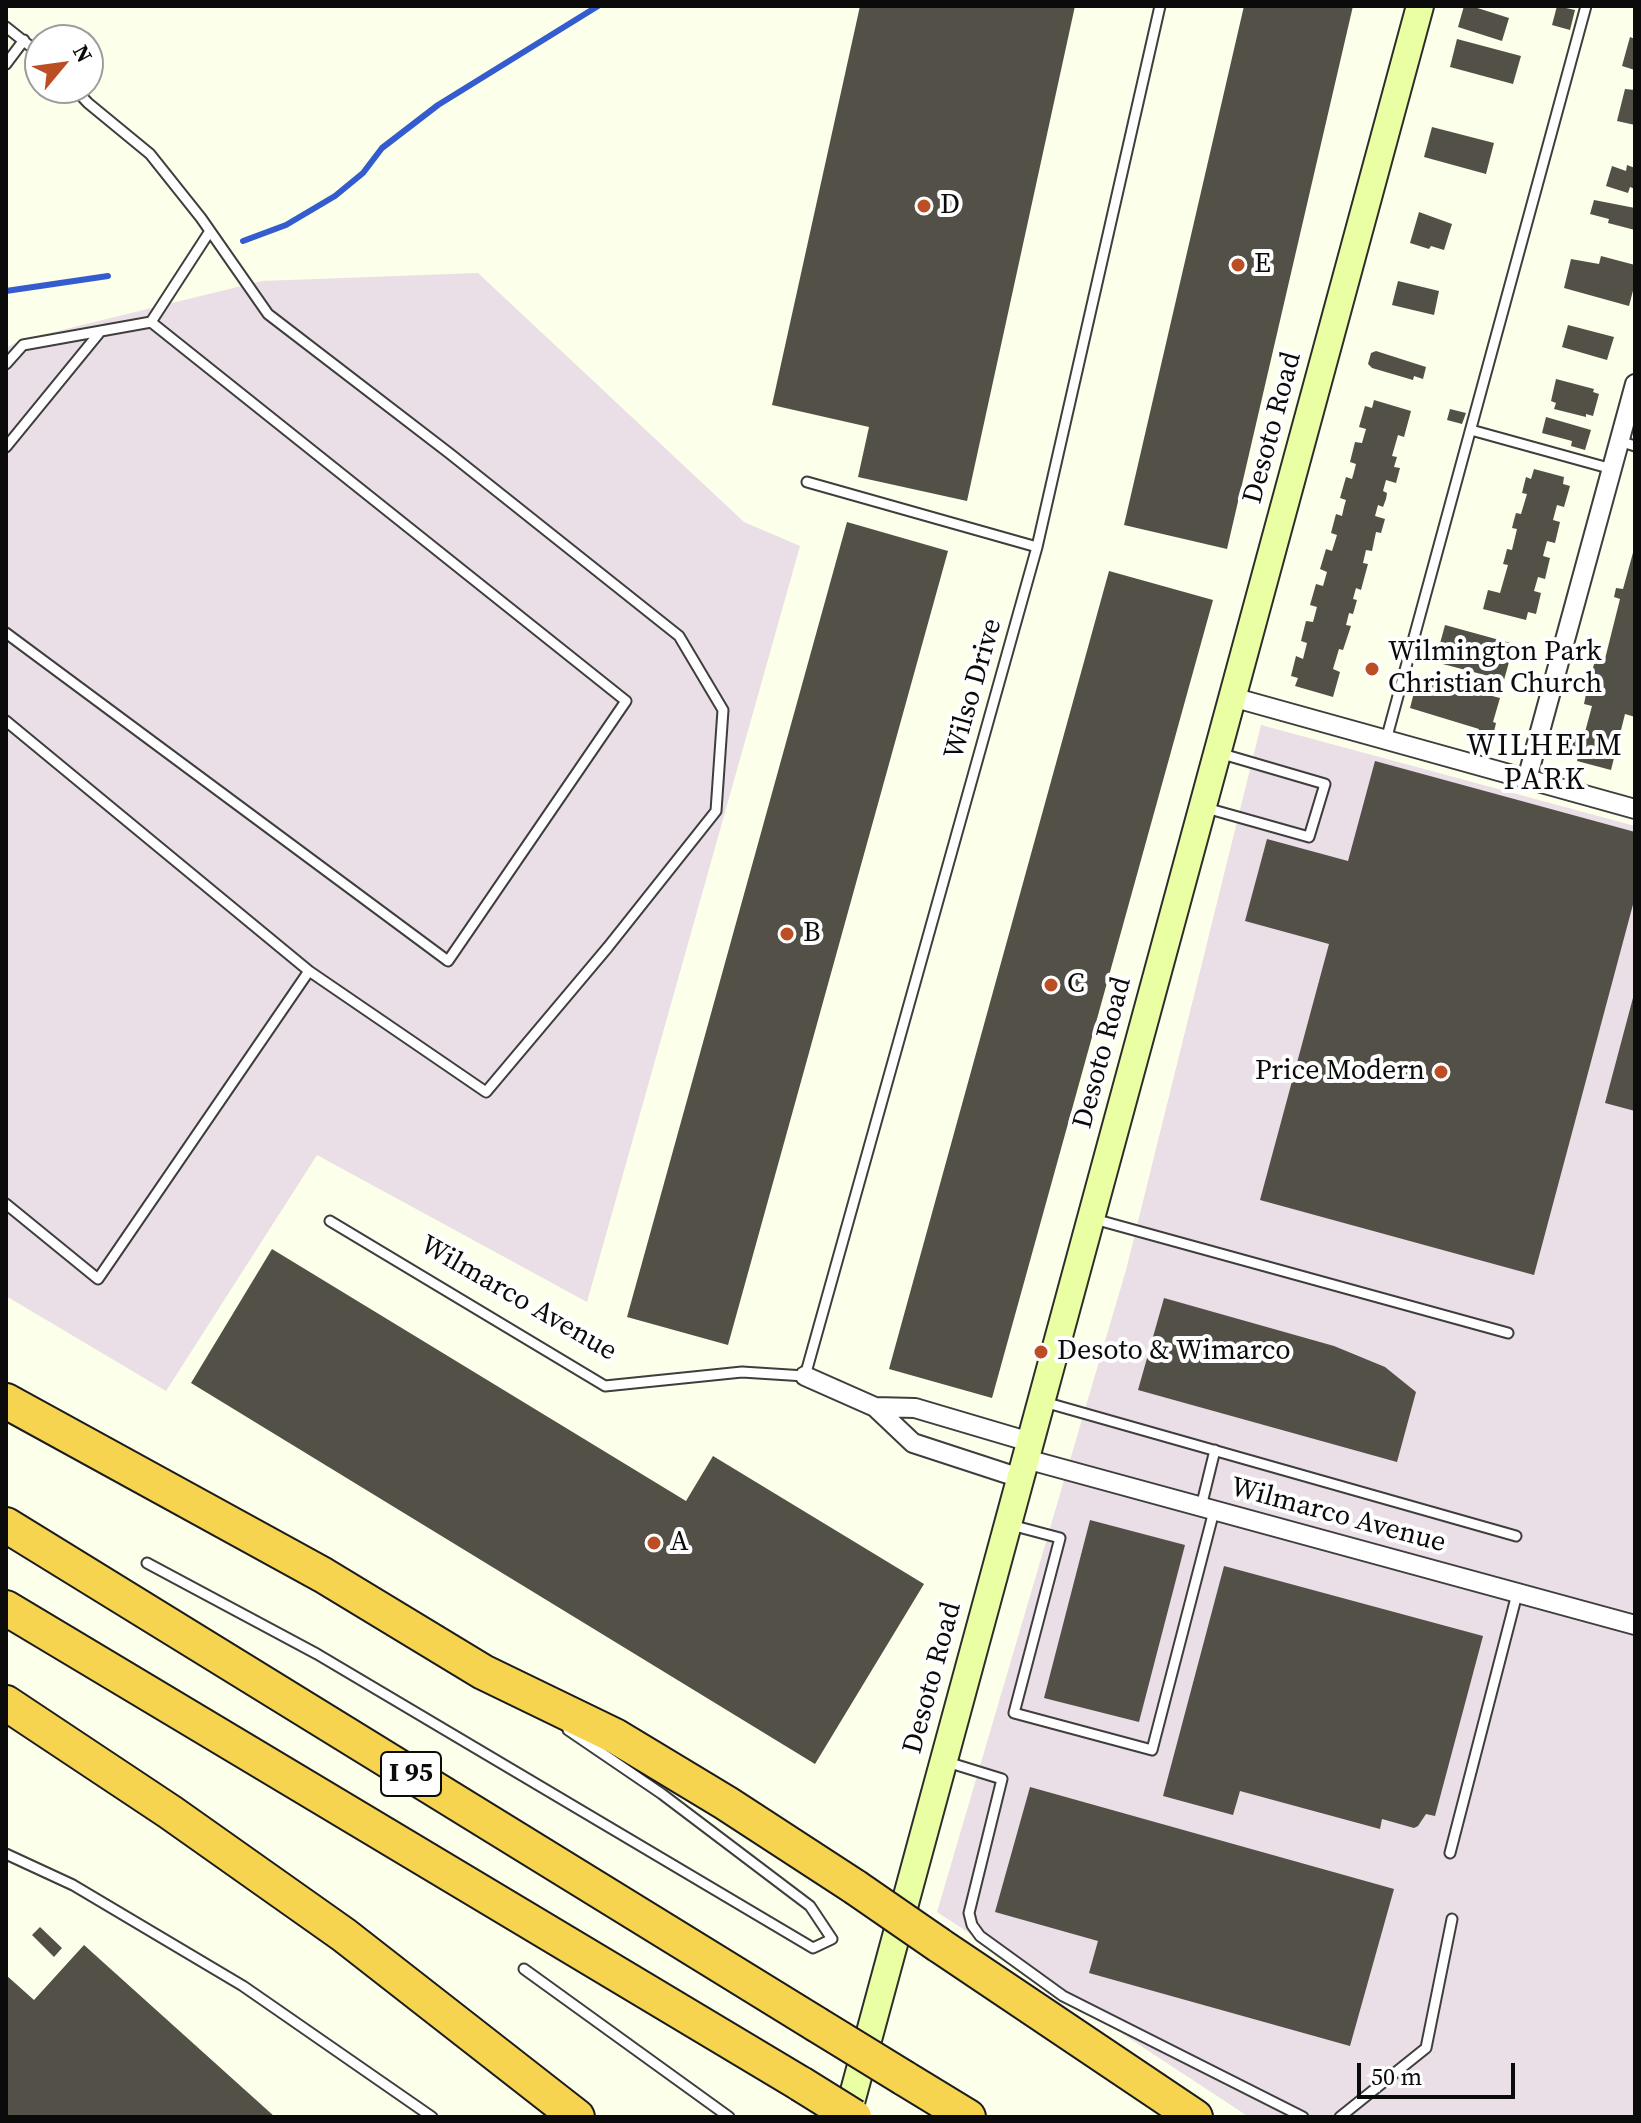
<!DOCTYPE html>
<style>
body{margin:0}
#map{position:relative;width:1641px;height:2123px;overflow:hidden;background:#fcffe9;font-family:"Source Serif 4",serif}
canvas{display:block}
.frame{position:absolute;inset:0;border:8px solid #0b0b0b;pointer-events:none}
.north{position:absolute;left:24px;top:24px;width:80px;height:80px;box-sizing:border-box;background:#fff;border:2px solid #9d9d9d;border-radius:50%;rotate:61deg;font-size:22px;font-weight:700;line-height:32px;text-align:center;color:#0b0b0b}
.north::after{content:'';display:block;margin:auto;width:28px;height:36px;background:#bb4f23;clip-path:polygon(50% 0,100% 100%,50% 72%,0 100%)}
.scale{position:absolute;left:1357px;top:2063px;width:158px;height:36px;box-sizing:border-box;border:4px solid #0b0b0b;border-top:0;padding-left:10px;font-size:24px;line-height:28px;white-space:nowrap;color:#0b0b0b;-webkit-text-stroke:6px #fff;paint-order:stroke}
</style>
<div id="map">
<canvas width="1641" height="2123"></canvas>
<div class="frame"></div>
<div class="north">N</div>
<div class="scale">50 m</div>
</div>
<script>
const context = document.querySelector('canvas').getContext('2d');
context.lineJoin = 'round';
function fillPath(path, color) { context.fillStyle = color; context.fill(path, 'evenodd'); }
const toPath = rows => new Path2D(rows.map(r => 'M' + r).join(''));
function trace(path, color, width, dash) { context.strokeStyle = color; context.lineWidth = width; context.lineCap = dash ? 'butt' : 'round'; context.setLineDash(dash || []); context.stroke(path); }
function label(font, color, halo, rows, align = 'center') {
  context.font = font + ' "Source Serif 4",serif'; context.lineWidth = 8; context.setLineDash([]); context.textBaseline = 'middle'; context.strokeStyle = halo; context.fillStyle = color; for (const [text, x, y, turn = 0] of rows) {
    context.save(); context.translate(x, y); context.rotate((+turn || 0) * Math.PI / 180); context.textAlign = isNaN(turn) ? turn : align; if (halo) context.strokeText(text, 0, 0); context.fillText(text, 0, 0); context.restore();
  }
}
const industrial = toPath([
 [478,273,744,522,800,546,587,1302,317,1155,166,1391,6,1296,6,348,21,340,262,281],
 [1261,725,1635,826,1635,2117,1249,2117,937,1912,1126,1270]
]);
const stream = toPath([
 [243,241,286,225,335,196,363,173,382,148,438,105,598,6],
 [6,291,108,276]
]);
const building = toPath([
 [860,6,1075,6,967,501,858,477,869,427,772,405],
 [1244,6,1353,6,1227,549,1124,525],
 [1464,6,1471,6,1509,18,1502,41,1458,27],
 [1557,6,1575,10,1570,30,1552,25],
 [1630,37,1635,39,1635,70,1622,66],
 [1457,39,1521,56,1513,84,1450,67],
 [1625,89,1635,90,1635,125,1617,121],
 [1432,127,1494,143,1486,174,1424,157],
 [1627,165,1635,168,1635,189,1630,187,1628,193,1606,186,1612,166,1626,171],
 [1594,200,1635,208,1635,230,1608,223,1609,219,1590,214],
 [1419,212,1452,224,1444,250,1431,246,1429,249,1410,243],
 [1601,256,1635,265,1635,283,1629,306,1564,288,1571,259,1599,264],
 [1398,281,1439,291,1434,315,1392,305],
 [1568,325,1614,337,1607,360,1562,347],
 [1376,351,1426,367,1423,379,1414,376,1413,380,1372,368,1368,364,1371,353],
 [1556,379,1594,389,1593,392,1599,394,1593,416,1586,414,1586,417,1554,409,1556,403,1551,401],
 [1374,400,1411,411,1404,437,1398,435,1392,456,1397,457,1394,467,1400,468,1396,483,1386,480,1383,491,1387,493,1386,499,1383,507,1378,505,1375,516,1385,519,1381,533,1376,532,1372,551,1366,550,1363,563,1368,564,1361,590,1356,588,1353,599,1357,600,1353,614,1349,613,1346,625,1351,626,1343,650,1339,649,1333,669,1340,672,1333,697,1295,686,1298,678,1291,676,1296,656,1303,659,1307,643,1301,641,1306,621,1313,622,1317,607,1310,605,1316,584,1323,586,1327,572,1320,569,1326,549,1332,551,1337,535,1331,533,1336,514,1342,516,1344,507,1346,500,1340,498,1346,477,1352,479,1354,472,1356,464,1350,462,1355,442,1362,443,1366,429,1359,427,1365,406,1372,408],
 [1450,409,1466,413,1462,424,1447,420],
 [1546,417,1591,430,1585,450,1571,446,1572,441,1542,433],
 [1534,469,1564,477,1563,484,1570,486,1564,507,1557,505,1553,520,1560,522,1555,543,1547,541,1543,556,1550,558,1545,579,1538,577,1534,591,1541,593,1536,614,1528,612,1526,620,1483,609,1488,590,1500,593,1508,565,1503,564,1505,557,1507,549,1512,550,1517,529,1512,528,1514,520,1516,513,1521,514,1527,494,1522,493,1526,477,1531,479],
 [847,522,948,551,728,1345,627,1317],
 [1634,549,1635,717,1625,714,1611,770,1577,761,1579,753,1571,750,1577,730,1585,732,1592,706,1584,704,1586,694,1595,696,1597,689,1588,686,1596,657,1605,659,1620,599,1614,597,1616,588,1623,589],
 [1109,571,1213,600,992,1398,889,1369],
 [1445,625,1514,644,1504,680,1435,662],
 [1418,677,1500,698,1493,722,1496,723,1493,736,1478,732,1479,729,1410,708],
 [1375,761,1635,832,1635,897,1534,1275,1260,1200,1329,944,1245,921,1267,839,1348,861],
 [1634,994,1635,994,1635,1111,1605,1103],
 [272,1249,686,1501,713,1456,924,1584,815,1764,191,1383],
 [1164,1298,1334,1346,1385,1367,1416,1392,1397,1462,1138,1390],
 [1090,1520,1185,1545,1139,1722,1044,1698],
 [1224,1566,1483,1636,1435,1816,1426,1814,1418,1826,1414,1828,1382,1819,1380,1829,1240,1791,1233,1815,1163,1796],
 [1030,1787,1394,1889,1350,2046,1089,1973,1098,1941,995,1912],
 [40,1927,62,1948,54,1957,32,1935],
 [84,1945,275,2117,8,2117,6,1975,34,2000]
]);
const lane = toPath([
 [6,27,40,54],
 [6,64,24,40],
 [151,322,210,231],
 [6,364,23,345,151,322,626,701,448,961,6,633],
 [1471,430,1612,469],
 [1619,441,1635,446],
 [6,447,100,332],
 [807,482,1037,547],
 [6,721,309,971],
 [1386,740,1586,6],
 [1206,808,1309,837,1325,784,1219,753],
 [6,1204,98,1279,309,971,486,1092,608,947,716,811,723,710,679,636,449,453,268,314,201,218,150,154,88,103,74,88],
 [1094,1219,1508,1333],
 [330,1221,605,1386,742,1372,805,1376,1037,547,1160,6],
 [1044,1402,1516,1536],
 [1201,1507,1215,1450],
 [1011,1525,1060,1538,1014,1713,1152,1750,1214,1511],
 [147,1563,317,1654,813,1948,832,1939,810,1906,662,1794,568,1730],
 [947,1762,1002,1779,969,1913,972,1925,980,1936,1063,1996,1303,2117],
 [1450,1853,1517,1594],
 [6,1854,73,1885,243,1986,432,2117],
 [524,1969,729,2117],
 [1340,2117,1426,2048,1452,1919]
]);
const street = toPath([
 [1232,697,1635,809],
 [1527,779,1635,384],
 [805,1376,875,1407,913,1443,1020,1478],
 [875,1407,915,1408,1030,1442],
 [1026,1459,1635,1625]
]);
const secondary = toPath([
 [847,2117,1420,6]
]);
const highway = toPath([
 [6,1401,323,1575,483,1672,615,1736,726,1803,855,1887],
 [6,1525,816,2024],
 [6,1608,801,2084],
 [6,1703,170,1812,344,1935,577,2117],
 [939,1945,1195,2117],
 [904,2078,968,2117]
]);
const highwayBridge = toPath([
 [855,1887,939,1945],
 [816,2024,904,2078],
 [801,2084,854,2117]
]);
const markers = [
 [924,206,8,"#bb4f23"],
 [1238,265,8,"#bb4f23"],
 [1372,669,8,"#bb4f23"],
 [787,934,8,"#bb4f23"],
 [1051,985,8,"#bb4f23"],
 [1441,1072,8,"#bb4f23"],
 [1041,1352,8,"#bb4f23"],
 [654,1543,8,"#bb4f23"]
];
const shields = [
 [411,1774,60]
];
const shieldNames = [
 ["I 95",411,1774]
];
const poiNames = [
 ["D",940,206],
 ["E",1254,265],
 ["Wilmington Park",1388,653],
 ["Christian Church",1388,685],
 ["B",803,934],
 ["C",1067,985],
 ["Price Modern",1425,1072,"right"],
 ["Desoto & Wimarco",1057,1352],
 ["A",670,1543]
];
const streetNames = [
 ["Desoto Road",1273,428,-75],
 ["Wilso Drive",974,689,-74],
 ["Desoto Road",1103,1053,-75],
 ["Wilmarco Avenue",518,1299,30],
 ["Wilmarco Avenue",1338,1516,15],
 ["Desoto Road",933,1678,-75]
];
const neighbourhoodNames = [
 ["WILHELM",1545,747],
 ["PARK",1545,781]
];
fillPath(industrial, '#eadee7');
trace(stream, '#345cce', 6);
fillPath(building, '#535047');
trace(lane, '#3e3e3e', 13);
trace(street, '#3e3e3e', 22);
trace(secondary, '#2d2d2d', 30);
trace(highway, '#1c1c1c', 38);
trace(lane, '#fff', 9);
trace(street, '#fff', 18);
trace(secondary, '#eaffa4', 26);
trace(highway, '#f6d450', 34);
trace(highwayBridge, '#1c1c1c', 38, []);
trace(highwayBridge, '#f6d450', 34);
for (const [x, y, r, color] of markers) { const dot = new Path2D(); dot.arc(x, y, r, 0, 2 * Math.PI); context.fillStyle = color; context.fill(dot); trace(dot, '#fff', 3); }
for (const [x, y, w] of shields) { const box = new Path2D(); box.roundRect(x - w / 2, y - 22, w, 44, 6); context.fillStyle = '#fff'; context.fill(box); trace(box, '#0b0b0b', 2); }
label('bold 26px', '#0b0b0b', null, shieldNames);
label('28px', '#0b0b0b', '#fff', poiNames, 'left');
label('28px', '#0b0b0b', '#fff', streetNames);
context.letterSpacing = '2px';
label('30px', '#0b0b0b', '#fff', neighbourhoodNames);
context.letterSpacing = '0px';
</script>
